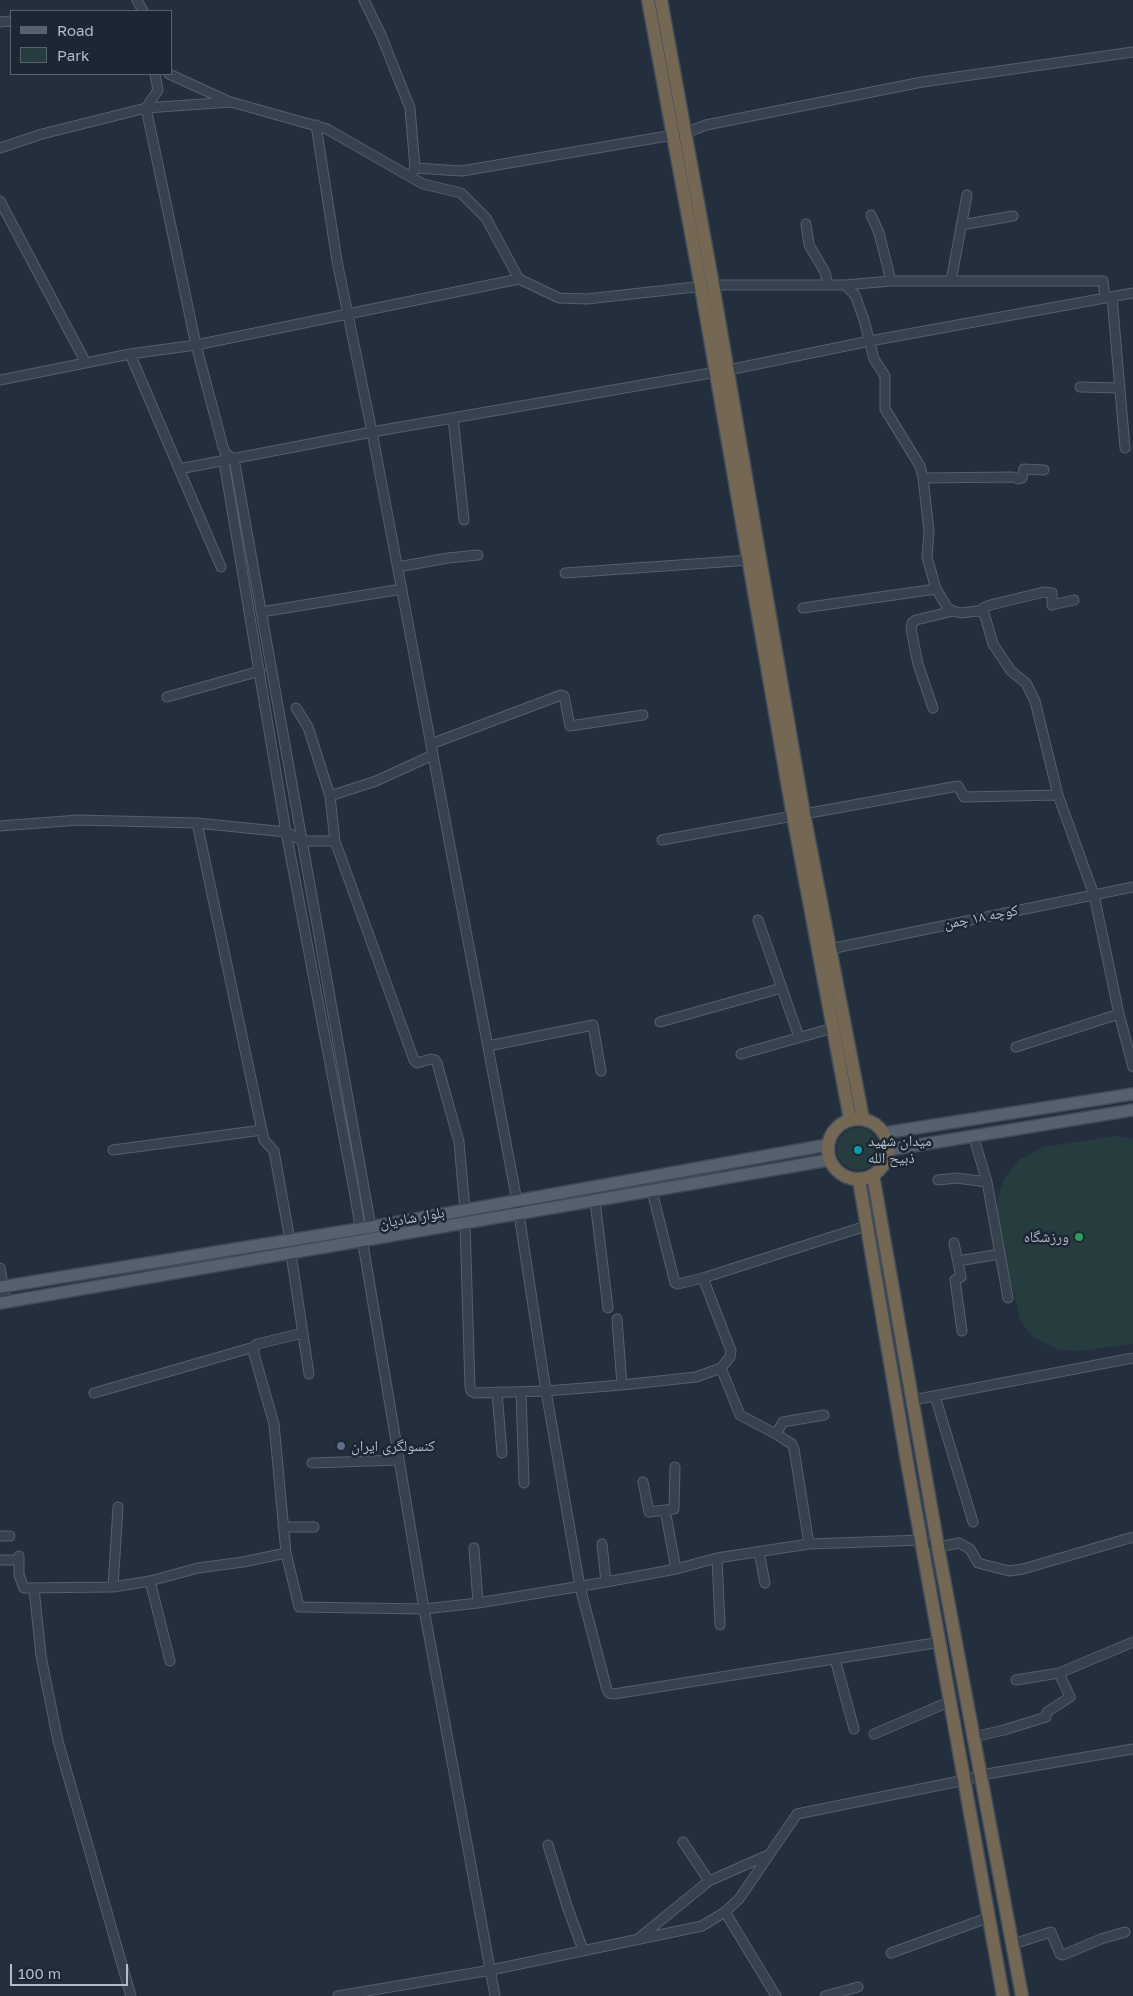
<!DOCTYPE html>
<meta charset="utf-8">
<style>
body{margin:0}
#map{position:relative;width:1133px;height:1996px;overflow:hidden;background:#242f3e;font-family:"Golos Text",sans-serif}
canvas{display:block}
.legend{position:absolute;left:10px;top:10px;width:162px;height:65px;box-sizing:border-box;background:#1d2633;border:1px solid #59626f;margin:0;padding:6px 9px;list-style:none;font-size:15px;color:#b4bcc9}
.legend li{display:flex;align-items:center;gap:10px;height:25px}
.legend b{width:25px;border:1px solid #59626f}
.scale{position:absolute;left:10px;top:1964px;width:118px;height:22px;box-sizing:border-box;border:2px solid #b4bcc9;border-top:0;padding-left:6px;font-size:15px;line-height:18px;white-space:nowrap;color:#b4bcc9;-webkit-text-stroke:4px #1d2633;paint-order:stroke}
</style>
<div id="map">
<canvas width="1133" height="1996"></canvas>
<ul class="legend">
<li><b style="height:6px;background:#56606e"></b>Road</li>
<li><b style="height:14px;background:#263c3f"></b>Park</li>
</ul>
<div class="scale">100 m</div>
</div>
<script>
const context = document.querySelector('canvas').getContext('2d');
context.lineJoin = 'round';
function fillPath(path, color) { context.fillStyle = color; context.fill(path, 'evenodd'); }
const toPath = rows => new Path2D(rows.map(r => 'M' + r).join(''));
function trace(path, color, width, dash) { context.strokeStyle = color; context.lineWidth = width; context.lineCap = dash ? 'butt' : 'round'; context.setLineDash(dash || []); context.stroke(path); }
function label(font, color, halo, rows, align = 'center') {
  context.font = font + ' "Golos Text","Noto Naskh Arabic",sans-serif'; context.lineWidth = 5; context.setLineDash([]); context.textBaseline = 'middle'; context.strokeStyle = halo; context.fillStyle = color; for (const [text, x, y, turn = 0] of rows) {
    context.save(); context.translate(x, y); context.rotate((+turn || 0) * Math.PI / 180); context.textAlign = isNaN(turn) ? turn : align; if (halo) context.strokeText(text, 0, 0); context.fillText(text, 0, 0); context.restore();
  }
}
const green = toPath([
 '837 1149a21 21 0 1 1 42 0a21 21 0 1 1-42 0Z',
 [1116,1136,1133,1139,1133,1344,1080,1351,1059,1350,1033,1337,1021,1322,998,1232,996,1205,1004,1179,1020,1159,1043,1147]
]);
const minor = toPath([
 [137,0,143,11],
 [364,0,381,35,410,108,415,168,413,172],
 [0,22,11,21],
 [155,74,158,90,146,108,196,345,223,447,226,454,234,459,371,1227],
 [169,74,228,101],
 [316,125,337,261,372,432,517,1201,546,1391,580,1587,607,1690,609,1693,614,1694,941,1642],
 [0,148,42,134,146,108,231,102,327,129,423,184,461,193,486,218,519,279,559,298,587,299,713,285,845,285,891,281,1103,281,1105,298],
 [415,168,462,171,685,133,706,125,922,82,1133,52],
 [0,201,86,363],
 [871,215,879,233,891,281],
 [806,224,809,245,825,272,828,285],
 [961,225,1013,216],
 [951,281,967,195],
 [845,285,855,295,864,320,874,359,885,376,885,409,920,466,923,478,929,531,927,557,936,589,947,607,953,611,961,613,977,611,982,612,985,616,993,644,1011,671,1026,683,1035,701,1058,795,1094,895,1119,1014,1133,1067],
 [1112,297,1125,448],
 [130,354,221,567],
 [0,380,130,354,196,345,519,279],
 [1080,387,1120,388],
 [453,418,464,520],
 [226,454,224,462,286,832,354,1190,424,1609,495,1996],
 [179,469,372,432,728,370,870,341,1133,293],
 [923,478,1013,477,1018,479,1022,478,1024,469,1044,470],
 [398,567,448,558,478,555],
 [565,573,750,560],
 [803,608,936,589],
 [261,612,402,589],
 [982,612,983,608,990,605,1044,592,1052,593,1052,605,1074,600],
 [167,697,260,671],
 [296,708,308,727,330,796],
 [933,708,918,664,911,629,912,623,916,620,953,611],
 [431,744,561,695,564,696,570,726,643,715],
 [804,814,958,786,964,797,1058,795],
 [197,823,264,1140,274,1151,290,1240],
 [0,826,78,820,197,823,286,832,303,841,335,841,414,1060,417,1063,431,1059,435,1060,437,1063,459,1142,465,1210],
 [662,840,793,816],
 [335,841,330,796,376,781,433,755],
 [758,920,799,1037],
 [830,949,1133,887],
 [660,1022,782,988],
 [488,1046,593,1025,601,1071],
 [1016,1047,1119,1014],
 [741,1054,833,1028],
 [973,1135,987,1182,1008,1298],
 [113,1150,262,1130],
 [938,1180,956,1178,987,1182],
 [652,1191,675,1283,678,1284,703,1278],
 [595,1201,608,1308],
 [465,1224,470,1387,471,1391,475,1393,546,1391,622,1385,696,1377,721,1368,730,1357,731,1351,703,1278,866,1226],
 [954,1243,961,1277,955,1280,962,1331],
 [291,1254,309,1374],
 [958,1261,1000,1254],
 [0,1268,6,1302],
 [617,1319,622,1385],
 [303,1333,257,1344,254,1347,254,1354,274,1424,286,1553,299,1607,424,1609,478,1603,606,1582,676,1569,717,1558,809,1544,922,1540,938,1547,959,1543,970,1549,978,1563,1009,1571,1023,1569,1133,1537],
 [721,1368,740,1415,776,1434,792,1444,794,1449,809,1544],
 [497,1392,502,1453],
 [521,1392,524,1483],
 [94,1393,254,1347],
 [935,1396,973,1522],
 [913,1400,1133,1358],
 [776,1434,783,1422,824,1415],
 [312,1463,398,1460],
 [643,1482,649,1512,674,1509,675,1467],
 [665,1510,676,1569],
 [283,1527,314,1527],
 [0,1536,10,1536],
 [602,1544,606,1582],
 [474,1548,478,1603],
 [759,1552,765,1583],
 [19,1556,19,1575,24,1588,113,1587,150,1581,198,1568,243,1562,286,1553],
 [717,1558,720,1625],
 [0,1560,19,1560],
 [150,1581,170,1661],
 [113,1587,118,1507],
 [34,1588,41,1656,58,1741,131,1996],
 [835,1659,854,1729],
 [1016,1680,1059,1673,1133,1642],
 [874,1734,951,1701],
 [973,1737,1004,1730,1046,1717,1047,1712,1070,1697,1059,1673],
 [683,1842,709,1881],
 [548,1845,567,1906,583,1950],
 [725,1912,776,1996],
 [639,1938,709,1881,768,1855],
 [1013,1944,1051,1932,1060,1954,1063,1955,1101,1939,1125,1932],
 [891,1953,990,1917],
 [338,1996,491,1970,702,1926,725,1912,739,1899,797,1814,965,1780,981,1775,1133,1749],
 [825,1996,858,1987]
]);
const major = toPath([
 [884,1133,1133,1094],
 [888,1150,1133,1110],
 [0,1287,371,1227,827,1145],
 [0,1303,829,1160]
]);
const highway = toPath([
 [648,0,701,287,793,816,850,1119],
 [661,0,713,285,804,814,863,1119],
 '828 1149a30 30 0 1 1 60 0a30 30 0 1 1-60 0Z',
 [873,1175,938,1547,1022,1996],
 [859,1180,907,1462,1003,1996]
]);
const markers = [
 [858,1150,5,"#0f9aa8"],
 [1079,1237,5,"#2e9e5b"],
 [341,1446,5,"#5c6f8a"]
];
const streetNames = [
 ["كوچه ١٨ چمن",981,917,-11],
 ["بلوار شادیان",412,1218,-10]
];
const poiNames = [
 ["میدان شهید",868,1141],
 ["ذبیح الله",868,1158],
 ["ورزشگاه",1069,1237,"right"],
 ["کنسولگری ایران",351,1446]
];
fillPath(green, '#263c3f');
trace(minor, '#565f6c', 11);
trace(major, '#414a57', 14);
trace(highway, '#434c59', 15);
trace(minor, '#38414e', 9);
trace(major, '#56606e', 11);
trace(highway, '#746855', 12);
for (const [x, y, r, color] of markers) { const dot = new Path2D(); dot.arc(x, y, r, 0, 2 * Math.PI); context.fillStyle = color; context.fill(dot); trace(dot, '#1d2633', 2); }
label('15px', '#b4bcc9', '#1d2633', streetNames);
label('15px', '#b4bcc9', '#1d2633', poiNames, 'left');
</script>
